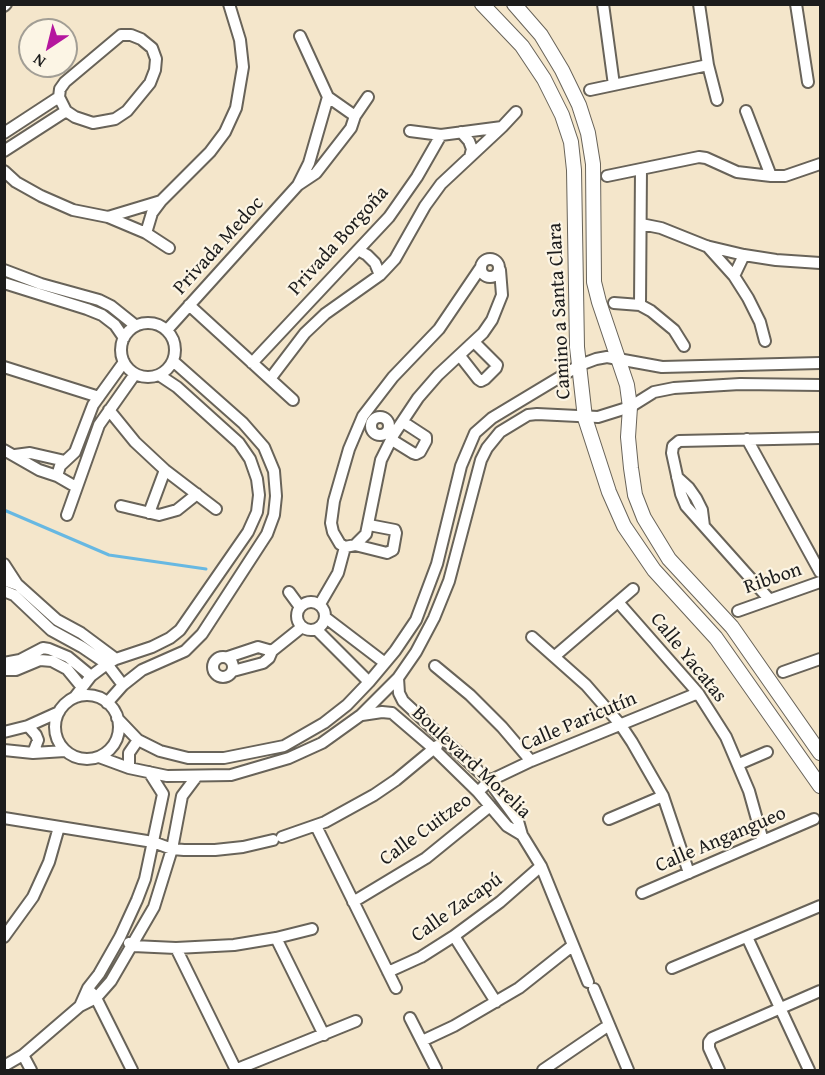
<!DOCTYPE html>
<meta charset="utf-8">
<style>
body{margin:0}
#map{position:relative;width:825px;height:1075px;overflow:hidden;background:#f4e6cb;font-family:"Gentium Book Plus",serif}
canvas{display:block}
.frame{position:absolute;inset:0;border:6px solid #1c1c1c;pointer-events:none}
.north{position:absolute;left:18px;top:18px;width:60px;height:60px;box-sizing:border-box;background:#fcf5e5;border:2px solid #a29e95;border-radius:50%;rotate:215deg;font-size:16px;font-weight:700;line-height:24px;text-align:center;color:#1c1c1c}
.north::after{content:'';display:block;margin:auto;width:21px;height:27px;background:#b5179e;clip-path:polygon(50% 0,100% 100%,50% 72%,0 100%)}
</style>
<div id="map">
<canvas width="825" height="1075"></canvas>
<div class="frame"></div>
<div class="north">N</div>
</div>
<script>
const context = document.querySelector('canvas').getContext('2d');
context.lineJoin = 'round';
const toPath = rows => new Path2D(rows.map(r => 'M' + r).join(''));
function trace(path, color, width, dash) { context.strokeStyle = color; context.lineWidth = width; context.lineCap = dash ? 'butt' : 'round'; context.setLineDash(dash || []); context.stroke(path); }
function label(font, color, halo, rows, align = 'center') {
  context.font = font + ' "Gentium Book Plus",serif'; context.lineWidth = 4.5; context.setLineDash([]); context.textBaseline = 'middle'; context.strokeStyle = halo; context.fillStyle = color; for (const [text, x, y, turn = 0] of rows) {
    context.save(); context.translate(x, y); context.rotate((+turn || 0) * Math.PI / 180); context.textAlign = isNaN(turn) ? turn : align; if (halo) context.strokeText(text, 0, 0); context.fillText(text, 0, 0); context.restore();
  }
}
const stream = toPath([
 [4,510,109,555,206,569]
]);
const street = toPath([
 [603,4,614,85],
 [699,4,708,65,717,100],
 [796,4,808,82],
 [4,6,6,4],
 [121,35,131,35,141,39,152,48,156,59,155,70,150,83,127,111,115,119,93,123,75,117,66,111,59,97,60,89,65,82,121,35],
 [300,36,328,97,355,116],
 [590,90,708,65],
 [746,111,771,176],
 [410,131,441,135,502,127],
 [461,132,469,141,472,149,470,157],
 [4,133,59,97],
 [4,151,66,111],
 [4,171,16,182,41,196,73,210,108,217,161,201,210,152,225,132,236,108,243,67,240,40,229,4],
 [607,176,699,157,706,158,737,172,771,176,785,176,820,164],
 [298,185,316,173,351,128,355,116,368,97],
 [108,217,146,233,169,248],
 [641,224,661,228,706,246,744,255,776,260,820,263],
 [146,233,152,213,161,201],
 [707,246,734,276,748,298,760,322,765,341],
 [358,250,367,255,375,263,380,275],
 '481 268a9 9 0 1 1 18 0a9 9 0 1 1-18 0Z',
 [481,267,439,329,393,377,363,416,349,449,334,501,331,523,333,532,340,544,345,547,355,545,366,534,381,460,394,434,418,398,438,375,483,333,492,320,502,295,500,270],
 [4,270,41,284,99,300,111,306,136,326],
 [734,276,744,255],
 [4,283,87,309,102,315,115,325,124,338],
 [614,303,640,305,651,311,674,330,684,346],
 [189,305,293,400],
 [640,305,641,169],
 '121 350a27 27 0 1 1 54 0a27 27 0 1 1-54 0Z',
 [167,330,298,185,309,163,328,97],
 [460,356,478,379,481,381,485,379,496,368,497,365,474,342],
 [252,363,389,217,417,177,441,135],
 [4,367,99,397],
 [270,379,305,333,325,314,380,275,395,259,425,206,441,184,502,127,516,112],
 [109,410,135,442,165,470,216,509],
 '371 426a9 9 0 1 1 18 0a9 9 0 1 1-18 0Z',
 [747,439,820,572],
 [392,440,413,453,416,454,420,452,426,441,426,437,403,422],
 [4,450,39,470,57,476,76,487],
 [15,455,30,453,65,461],
 [57,476,60,466,75,452,93,405,124,362],
 [677,477,689,488,696,498,702,510,704,526],
 [121,506,159,515,177,510,197,494],
 [149,513,165,470],
 [67,515,99,425,135,374],
 [355,545,387,553,393,550,396,533,395,530,369,525],
 [4,564,17,584],
 [4,580,18,585,57,620,81,633,116,659],
 [4,591,14,595,51,630,82,647,107,664,123,685],
 [289,592,300,607],
 [769,599,686,506,681,494,672,453,673,446,679,441,820,438],
 '297 616a14 14 0 1 1 28 0a14 14 0 1 1-28 0Z',
 [618,602,698,693,726,737,749,791,763,841],
 [320,604,338,573,345,547],
 [738,611,820,582],
 [326,618,385,663],
 [316,629,369,682],
 [532,637,586,685,620,724,632,742,663,796,689,873],
 [555,656,633,589],
 '213 667a10 10 0 1 1 20 0a10 10 0 1 1-20 0Z',
 [228,657,258,647,272,651],
 [4,663,20,660,43,648,49,649,68,657,91,676],
 [435,666,470,695,502,727,531,761],
 [4,670,16,670,40,660,52,661,67,669,81,686],
 [233,671,263,663,269,658,272,651,302,627],
 [783,672,820,659],
 [398,678,399,693,403,701,489,781,518,821,522,835,541,866,588,982],
 '55 727a32 32 0 1 1 64 0a32 32 0 1 1-64 0Z',
 [74,698,91,676,107,664,116,659,152,647,170,638,180,630,248,532,257,512,259,495,257,479,250,459,239,443,177,387,159,375],
 [107,703,123,685,142,670,185,651,202,634,267,534,274,515,276,496,274,471,264,447,243,423,173,361],
 [362,715,382,712,392,713,434,749,478,792,507,826,522,835],
 [117,718,138,740,160,751,188,758,224,758,284,746,324,723,347,705,369,682,395,651,416,620,437,564,461,466,475,433,492,418,580,365,596,359,607,357,662,367,820,363],
 [28,726,36,735,38,740,33,753],
 [4,732,28,726,59,712],
 [4,750,33,753,65,751],
 [99,757,129,768,167,776,231,775,289,758,322,743,361,715,398,678,416,652,434,618,449,581,481,460,487,448,500,432,528,415,537,414,598,417,630,407,654,392,674,388,740,384,820,385],
 [739,764,767,752],
 [129,768,129,753,138,740],
 [478,792,489,781,531,761,698,693],
 [4,818,153,842,172,849,184,850,215,850,243,847,273,840],
 [609,819,663,796],
 [316,826,396,988],
 [282,837,325,822,374,795,396,780,437,746],
 [642,893,814,819],
 [353,902,426,858,490,806],
 [454,936,496,1002],
 [4,937,33,897,49,862,59,827],
 [747,937,809,1070],
 [276,938,324,1035],
 [129,943,133,946,176,948,234,945,276,938,312,929],
 [176,948,236,1070],
 [672,968,820,906],
 [388,972,421,957,454,936,500,902,541,866],
 [594,989,628,1070],
 [92,993,96,998,132,1070],
 [80,1006,88,988,99,974,120,937,137,900,145,879,163,794,149,772],
 [410,1018,436,1069],
 [422,1041,454,1026,519,988,572,946],
 [23,1055,31,1070],
 [4,1066,23,1055,80,1006,96,998,111,981,154,907,172,849,182,796,197,776],
 [235,1070,356,1021],
 [543,1070,609,1025],
 [719,1070,709,1048,709,1042,712,1038,820,991]
]);
const secondary = toPath([
 [482,4,522,46,544,79,562,115,571,142,574,170,577,347,585,418,609,492,624,526,654,570,716,638,820,786],
 [514,4,541,35,562,70,579,105,588,133,593,164,594,282,599,302,627,385,630,407,628,437,631,468,635,495,644,518,669,559,732,627,820,753]
]);
const streetNames = [
 ["Privada Borgoña",339,241,-48],
 ["Privada Medoc",219,246,-48],
 ["Camino a Santa Clara",560,311,-93],
 ["Ribbon",773,579,-19],
 ["Calle Yacatas",688,658,51],
 ["Calle Paricutín",579,722,-23],
 ["Boulevard Morelia",471,763,43],
 ["Calle Cuitzeo",426,830,-36],
 ["Calle Angangueo",721,840,-23],
 ["Calle Zacapú",457,908,-35]
];
trace(stream, '#67b8e2', 3);
trace(street, '#686359', 14);
trace(secondary, '#686359', 16);
trace(street, '#fff', 10);
trace(secondary, '#fff', 14);
label('20px', '#1c1c1c', '#fcf5e5', streetNames);
</script>
